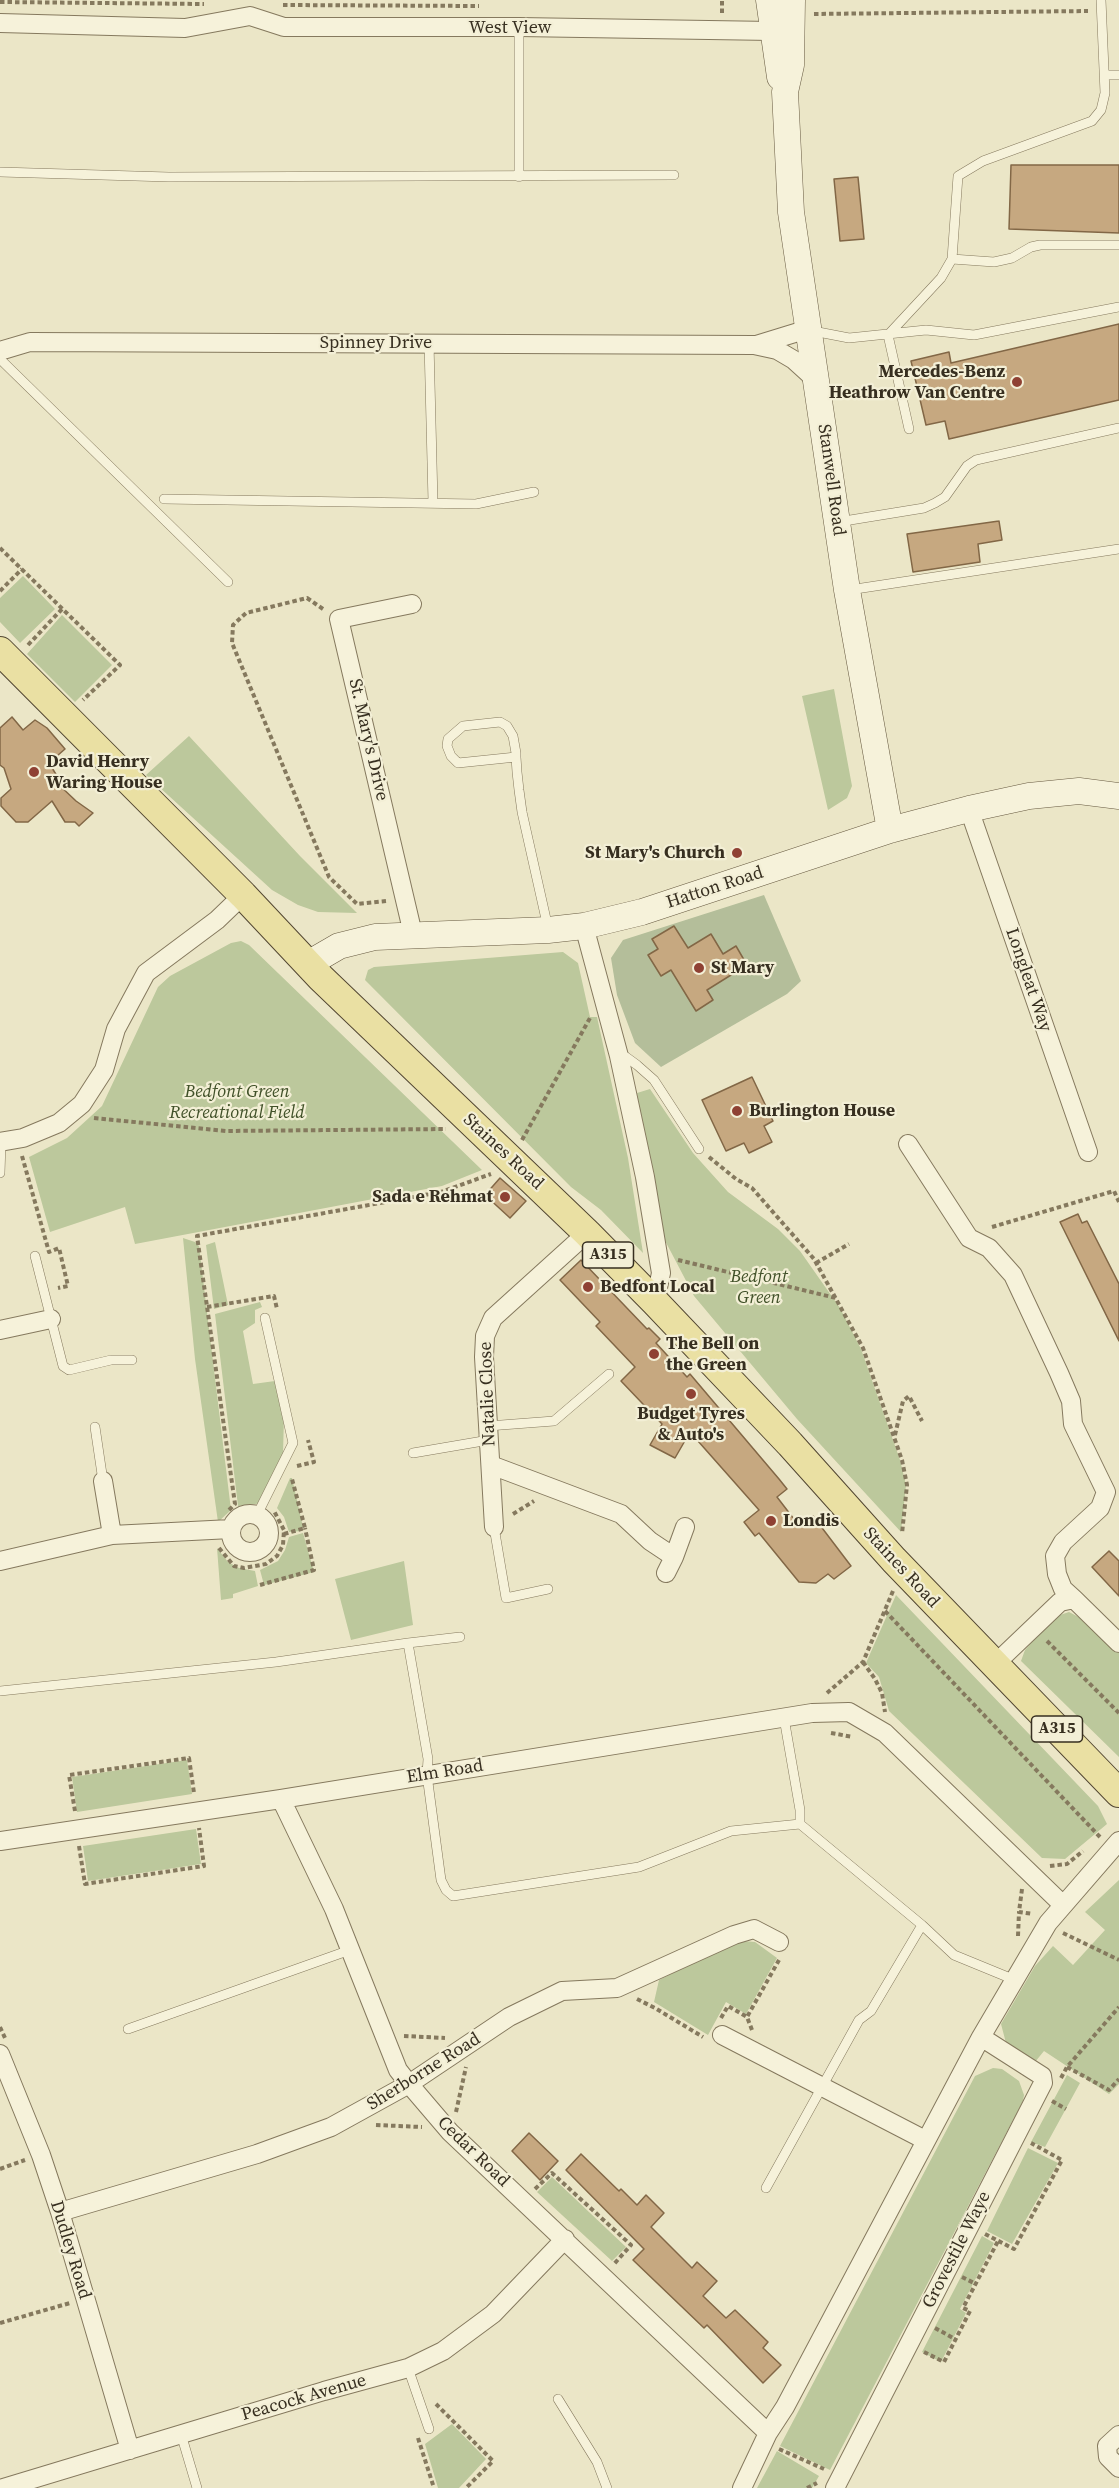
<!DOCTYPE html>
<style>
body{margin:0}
canvas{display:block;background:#ebe6c7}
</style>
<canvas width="1119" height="2488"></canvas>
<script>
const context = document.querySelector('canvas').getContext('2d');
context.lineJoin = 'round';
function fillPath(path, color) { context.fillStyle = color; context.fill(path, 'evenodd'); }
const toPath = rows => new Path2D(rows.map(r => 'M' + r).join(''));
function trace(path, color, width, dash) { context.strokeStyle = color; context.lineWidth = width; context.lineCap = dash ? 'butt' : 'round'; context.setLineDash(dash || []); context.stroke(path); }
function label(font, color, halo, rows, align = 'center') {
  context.font = font + ' "Source Serif 4",serif'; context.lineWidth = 4.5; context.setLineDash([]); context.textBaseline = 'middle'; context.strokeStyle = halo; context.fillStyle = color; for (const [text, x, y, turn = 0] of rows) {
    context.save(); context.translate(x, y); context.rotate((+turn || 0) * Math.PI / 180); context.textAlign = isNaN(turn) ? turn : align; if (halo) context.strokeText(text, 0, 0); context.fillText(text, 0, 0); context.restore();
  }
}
const green = toPath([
 [23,576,55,609,20,643,0,622,0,598],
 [62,615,112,665,75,702,27,654],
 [834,689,852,786,847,798,828,810,802,696],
 [189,736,300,856,357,913,318,912,298,905,272,890,146,775],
 [241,941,249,945,482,1170,442,1186,135,1244,125,1207,50,1232,29,1157,67,1138,102,1106,158,987,170,976,231,943],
 [563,952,578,963,590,1017,597,1017,628,1158,643,1253,601,1210,571,1187,365,980,368,970,374,967],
 [650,1089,693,1153,728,1192,778,1229,800,1251,840,1308,861,1349,900,1460,906,1485,901,1532,797,1419,694,1296,660,1231,656,1213,637,1093],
 [183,1238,195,1242,199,1246,231,1510,218,1522,195,1359],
 [215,1242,228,1305,214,1309,206,1245],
 [260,1302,262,1307,255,1310,255,1323,243,1331,253,1384,275,1381,284,1416,283,1454,264,1503,238,1506,215,1314],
 [290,1478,292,1478,303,1527,302,1531,289,1532,284,1517,277,1508],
 [303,1533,314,1572,264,1585,260,1570,278,1561,285,1550,289,1537],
 [217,1548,228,1562,239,1568,255,1571,258,1586,233,1594,233,1598,221,1600],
 [404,1561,413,1625,351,1640,335,1579],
 [896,1595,1098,1806,1107,1824,1065,1859,1042,1858,889,1711,879,1677,866,1663],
 [1069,1612,1092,1624,1119,1653,1119,1757,1021,1661,1025,1650,1048,1624,1060,1615],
 [187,1760,192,1794,77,1812,72,1777],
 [196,1829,201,1864,88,1881,83,1846],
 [1119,1880,1119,2084,1109,2094,1044,2051,1035,2062,1006,2043,1001,2024,1035,1966,1053,1946,1073,1965,1105,1930,1085,1912],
 [743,1941,755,1942,777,1958,746,2014,726,2002,708,2035,654,2002,659,1980,729,1945],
 [993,2068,1002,2069,1019,2081,1024,2095,1023,2101,830,2470,780,2446,975,2076],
 [1067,2075,1080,2083,1045,2147,1031,2142],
 [1028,2148,1058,2163,1012,2244,987,2231],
 [552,2177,626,2247,612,2261,537,2192],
 [982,2236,994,2243,960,2309,966,2313,941,2362,922,2352],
 [452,2424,486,2459,459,2488,438,2488,425,2444],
 [777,2451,819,2476,812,2488,757,2488]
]);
const cemetery = toPath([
 [764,895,801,981,787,994,661,1067,635,1043,617,995,611,958,623,940]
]);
const building = toPath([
 [1011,165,1119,165,1119,233,1009,229,1011,165],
 [858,177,864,239,840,241,834,179,858,177],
 [1119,324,1119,400,949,439,945,421,926,425,911,361,949,352,951,363,1119,324],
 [999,521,1002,540,978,544,980,562,913,572,907,534,999,521],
 [12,717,23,730,35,720,47,728,65,749,49,763,57,776,57,783,76,801,93,813,79,826,75,822,65,822,52,801,28,822,16,822,1,806,1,798,11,789,4,768,0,765,0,728,12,717],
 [674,926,688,948,711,934,723,954,736,946,747,965,707,990,713,1000,696,1011,671,970,661,976,648,955,658,949,652,939,674,926],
 [752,1077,773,1121,764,1126,772,1142,749,1153,744,1143,726,1151,702,1100,752,1077],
 [500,1178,526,1201,510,1218,485,1195,500,1178],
 [1078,1214,1082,1223,1087,1221,1119,1284,1119,1341,1060,1222,1078,1214],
 [581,1260,647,1329,649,1328,660,1339,656,1343,687,1377,690,1374,779,1479,787,1489,777,1497,800,1527,813,1516,851,1566,834,1579,828,1574,816,1583,799,1582,759,1533,755,1536,744,1522,759,1510,690,1432,675,1458,650,1445,662,1424,621,1381,635,1367,596,1326,600,1322,560,1280,581,1260],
 [1109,1551,1119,1561,1119,1596,1092,1567,1109,1551],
 [529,2133,558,2161,540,2180,512,2151,529,2133],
 [581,2154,619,2191,621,2189,637,2205,646,2195,664,2213,651,2227,692,2268,697,2262,717,2281,703,2296,726,2318,735,2310,768,2342,763,2348,781,2365,763,2383,707,2325,704,2328,633,2260,644,2249,566,2170,581,2154]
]);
const path = toPath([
 [0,2,204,4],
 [283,5,479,6],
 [722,13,722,0],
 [814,14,1088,11],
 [0,548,120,665,83,700],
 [0,591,22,569],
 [323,609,307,598,246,613,233,625,232,643,329,877,357,904,386,901],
 [28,645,62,609],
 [94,1118,226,1131,446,1129],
 [522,1140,590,1018],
 [22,1156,49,1252,59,1248,68,1286,58,1288],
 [709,1157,736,1179,752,1188,814,1259,863,1348,902,1460,907,1485,902,1534],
 [992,1227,1114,1191,1119,1202],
 [678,1260,836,1298],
 [816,1263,849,1244],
 [207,1307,274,1296,277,1309],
 [895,1435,903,1401,909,1396,922,1421],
 [297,1466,314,1462,308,1440],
 [229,1510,235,1504,197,1236,441,1192,491,1174],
 [513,1514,534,1501],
 [284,1534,305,1528,292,1479],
 [219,1548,234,1566,244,1568,266,1564,277,1556,283,1545,284,1530,274,1511],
 [260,1585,314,1570,305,1528],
 [885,1611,1100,1837],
 [1047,1641,1119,1713],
 [863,1662,875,1679,882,1693,885,1712],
 [827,1693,863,1662,893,1591],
 [831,1733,853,1737],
 [75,1811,69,1775,189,1758,194,1793],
 [79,1846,85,1884,204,1866,199,1828],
 [1050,1866,1067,1864,1083,1851],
 [1022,1889,1019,1912,1033,1914],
 [1063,1933,1119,1960],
 [1018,1936,1019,1912],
 [637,1999,655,2008,703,2037],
 [721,2018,728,2006,747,2017],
 [0,2027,5,2038],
 [752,2030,747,2017,779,1960],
 [404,2036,445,2038],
 [1067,2067,1109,2090,1119,2079],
 [1061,2078,1067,2067,1119,2007],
 [1052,2101,1066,2109],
 [456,2112,466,2067],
 [376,2125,422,2127],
 [0,2169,25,2160],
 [535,2189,552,2173,631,2245,614,2264],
 [985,2234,1014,2249,1062,2160,1031,2143],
 [962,2277,976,2284],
 [0,2323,70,2303],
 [935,2328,955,2339],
 [924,2352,944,2362,970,2311,963,2308,998,2241],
 [436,2404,493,2461,466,2488],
 [418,2438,434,2488],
 [779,2449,824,2469],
 [807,2488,817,2483]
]);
const lane = toPath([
 [1105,75,1119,75],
 [0,172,169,177,674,175],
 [519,177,519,27],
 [952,259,994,262,1012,258,1031,247,1040,245,1119,245],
 [813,331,849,338,926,330,974,335,1119,307],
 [888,335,941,278,952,259,958,176,983,161,1092,121,1101,110,1105,93,1101,0],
 [888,335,909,429],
 [429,343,433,502],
 [0,359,228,582],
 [164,499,476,504,534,492],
 [838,522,924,508,935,503,945,497,967,466,976,460,1119,428],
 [849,590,1119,549],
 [516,757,458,763,451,756,447,746,448,739,463,726,500,722,507,726,513,736,516,753,516,757,517,772,519,790,522,812,548,928],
 [619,1056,626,1057,637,1065,654,1080,699,1149],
 [0,1173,1,1142],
 [35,1256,63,1366,69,1370,111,1360,132,1360],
 [488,1426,554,1421,609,1374],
 [95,1427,103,1481],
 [413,1453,489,1440],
 [257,1515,293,1443,265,1318],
 [494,1527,506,1598,548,1589],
 [408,1643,460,1637],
 [0,1691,276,1662,408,1643,428,1759,427,1775,441,1880,446,1890,453,1896,639,1867,731,1831,800,1824,922,1925,954,1955,1015,1980],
 [784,1718,800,1810,800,1824],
 [128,2029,350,1950],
 [766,2188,859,2020,871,2011,922,1925],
 [408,2368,429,2429],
 [558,2399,597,2462,607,2488],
 [181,2434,197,2488]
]);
const street = toPath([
 [0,23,185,28,250,16,284,27,519,27,772,31],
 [756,345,808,329],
 [0,351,30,342,754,345,777,350,794,360,816,380],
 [412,604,339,619,413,934],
 [969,809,1088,1152],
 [584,926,619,1056,645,1177,661,1273,655,1302],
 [0,1142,23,1138,59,1123,82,1104,104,1070,116,1029,146,973,217,920,243,895],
 [908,1144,969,1238,989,1248,1013,1275,1059,1373,1071,1401,1073,1424,1106,1492,1100,1508,1063,1542,1055,1556,1057,1574,1063,1589,1074,1599],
 [0,1330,51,1319],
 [491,1465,621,1514,650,1541,674,1557,666,1573],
 [103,1481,112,1535],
 '231 1533a19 19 0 1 1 38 0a19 19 0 1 1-38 0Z',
 [494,1527,484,1357,485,1336,493,1318,587,1233],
 [674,1557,685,1527],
 [0,1561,112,1535,231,1529],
 [994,1665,1060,1602,1074,1599,1119,1643],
 [281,1799,334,1909,398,2070,409,2084,450,2132,768,2433],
 [0,1841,281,1799,812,1713,849,1712,885,1733,1062,1904],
 [722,2035,925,2140],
 [0,2054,41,2155,60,2212,130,2450],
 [60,2212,257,2154,331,2127,409,2084,509,2017,562,1991,617,1988,734,1935,754,1929,779,1942],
 [1119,2435,1107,2446,1108,2457,1119,2468],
 [3,2488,324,2391,408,2368,443,2351,493,2314,565,2239],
 [742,2488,768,2433,785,2407,981,2037,1048,1923,1119,1841],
 [835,2488,1043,2083,1042,2076,981,2037]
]);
const secondary = toPath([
 [769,0,780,77],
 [792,0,791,65,785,92,791,212,847,590,890,830],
 [308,964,339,946,375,937,548,930,584,926,642,912,890,830,969,809,1029,796,1079,791,1119,796]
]);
const primary = toPath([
 [0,651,243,895,321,978,587,1233,655,1302,790,1444,894,1560,1119,1793]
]);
const markers = [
 [1017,382,6,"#8f4133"],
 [34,772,6,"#8f4133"],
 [737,853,6,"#8f4133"],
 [699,968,6,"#8f4133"],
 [737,1111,6,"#8f4133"],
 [505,1197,6,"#8f4133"],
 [588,1287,6,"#8f4133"],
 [654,1354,6,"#8f4133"],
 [691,1394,6,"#8f4133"],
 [771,1521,6,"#8f4133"]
];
const shields = [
 [608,1255,51],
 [1057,1729,51]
];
const shieldNames = [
 ["A315",608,1255],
 ["A315",1057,1729]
];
const streetNames = [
 ["West View",510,28],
 ["Spinney Drive",376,343],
 ["Stanwell Road",831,480,82],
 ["St. Mary's Drive",368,740,77],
 ["Hatton Road",715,888,-18],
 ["Longleat Way",1028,980,71],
 ["Staines Road",503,1152,43],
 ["Natalie Close",488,1394,-92],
 ["Staines Road",901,1568,47],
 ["Elm Road",445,1772,-9],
 ["Sherborne Road",424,2072,-32],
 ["Cedar Road",473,2152,44],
 ["Dudley Road",70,2250,73],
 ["Grovestile Waye",957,2250,-63],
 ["Peacock Avenue",304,2398,-16]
];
const poiNames = [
 ["Mercedes-Benz",1005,372,"right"],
 ["Heathrow Van Centre",1005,393,"right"],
 ["David Henry",46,762],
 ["Waring House",46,783],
 ["St Mary's Church",725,853,"right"],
 ["St Mary",711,968],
 ["Burlington House",749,1111],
 ["Sada e Rehmat",493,1197,"right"],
 ["Bedfont Local",600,1287],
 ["The Bell on",666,1344],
 ["the Green",666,1365],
 ["Budget Tyres",691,1414,"center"],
 ["& Auto's",691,1435,"center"],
 ["Londis",783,1521]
];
const parkNames = [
 ["Bedfont Green",237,1092],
 ["Recreational Field",237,1113],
 ["Bedfont",759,1277],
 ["Green",759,1298]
];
fillPath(green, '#bcc89c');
fillPath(cemetery, '#b4be9a');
fillPath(building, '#c6a880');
trace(building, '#826746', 1.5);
trace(lane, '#85795e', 10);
trace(street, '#85795e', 20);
trace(secondary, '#675a41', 27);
trace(primary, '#534732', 30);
trace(path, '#85795e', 4, [4.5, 3]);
trace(lane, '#f6f2da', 9);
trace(street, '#f6f2da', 18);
trace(secondary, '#f6f2da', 26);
trace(primary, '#eae0a3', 28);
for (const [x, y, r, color] of markers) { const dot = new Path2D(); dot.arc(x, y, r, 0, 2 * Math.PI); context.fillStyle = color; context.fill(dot); trace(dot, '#f3efd6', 2); }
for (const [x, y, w] of shields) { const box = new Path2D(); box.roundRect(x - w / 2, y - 13, w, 26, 4.5); context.fillStyle = '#f3efd6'; context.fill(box); trace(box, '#372f20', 1.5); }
label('bold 16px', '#372f20', null, shieldNames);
label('18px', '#372f20', '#f3efd6', streetNames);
label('bold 18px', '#372f20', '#f3efd6', poiNames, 'left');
label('italic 18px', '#415129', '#f3efd6', parkNames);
</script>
